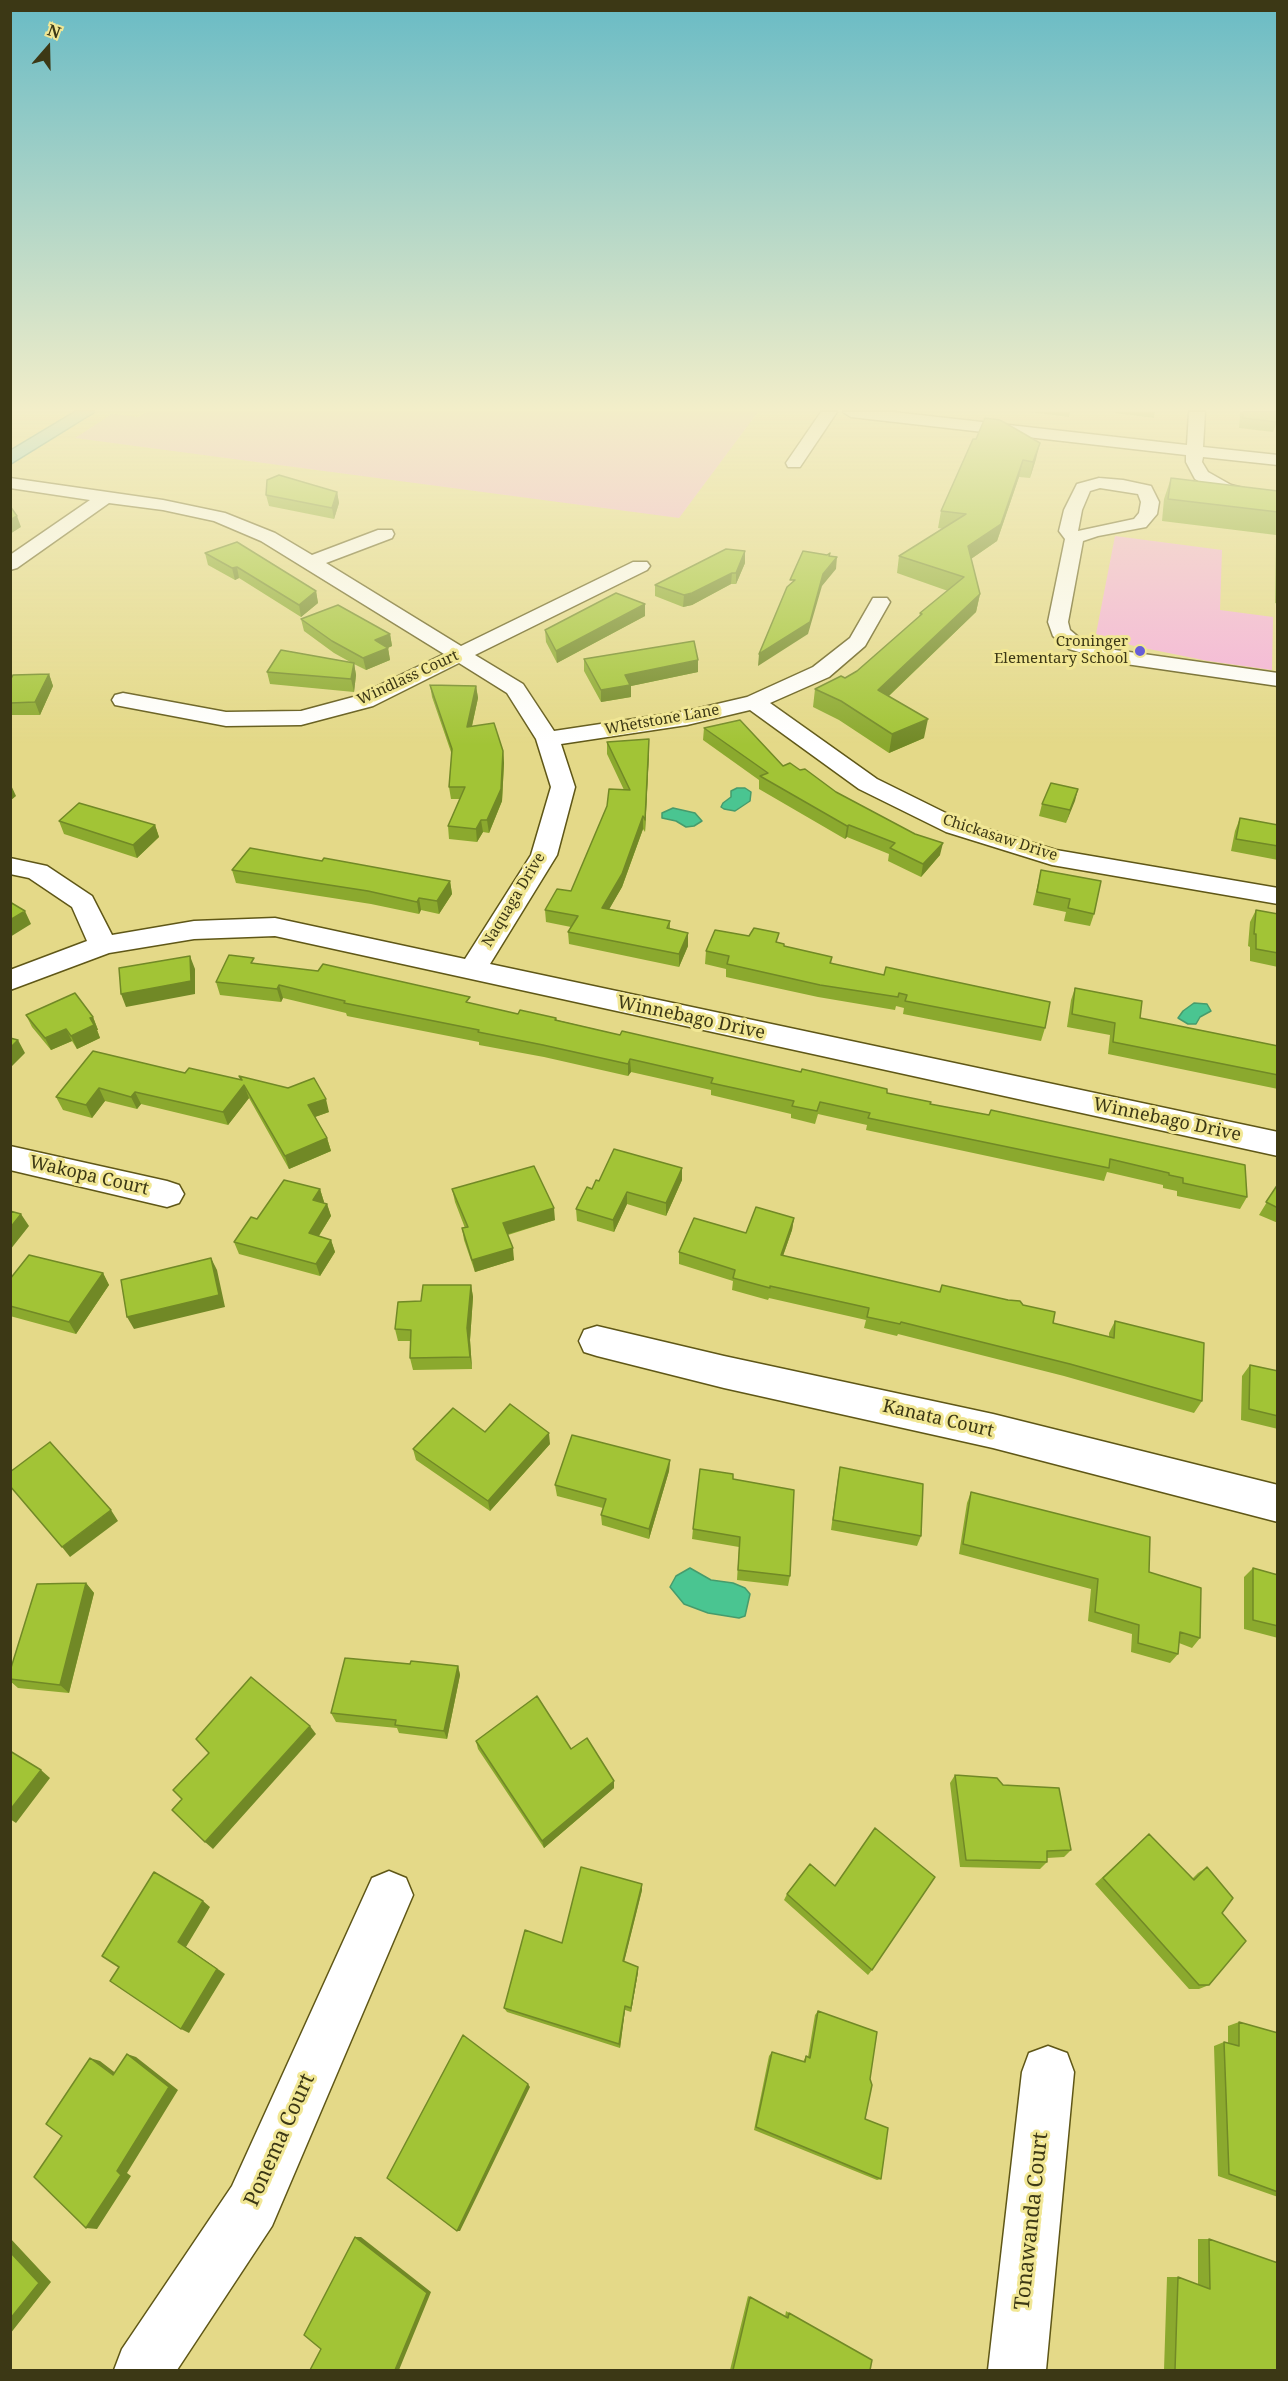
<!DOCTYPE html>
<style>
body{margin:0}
#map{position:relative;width:1288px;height:2381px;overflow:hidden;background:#e4d988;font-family:"Noto Serif",serif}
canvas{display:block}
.frame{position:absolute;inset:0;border:12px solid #3c3815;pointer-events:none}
.north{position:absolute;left:18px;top:18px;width:60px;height:60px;-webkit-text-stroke:4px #f1e795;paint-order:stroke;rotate:20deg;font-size:16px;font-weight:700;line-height:24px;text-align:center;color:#3c3815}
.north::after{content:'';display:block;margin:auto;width:21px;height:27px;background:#3c3815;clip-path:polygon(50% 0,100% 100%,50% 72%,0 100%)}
</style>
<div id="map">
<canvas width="1288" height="2381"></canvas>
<div class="frame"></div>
<div class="north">N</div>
</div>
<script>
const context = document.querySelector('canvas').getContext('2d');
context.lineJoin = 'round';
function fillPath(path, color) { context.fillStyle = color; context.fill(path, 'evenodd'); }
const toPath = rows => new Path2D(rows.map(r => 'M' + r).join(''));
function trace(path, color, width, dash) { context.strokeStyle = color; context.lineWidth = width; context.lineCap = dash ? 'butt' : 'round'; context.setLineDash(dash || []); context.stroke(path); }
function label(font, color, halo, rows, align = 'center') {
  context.font = font + ' "Noto Serif",serif'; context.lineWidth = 6; context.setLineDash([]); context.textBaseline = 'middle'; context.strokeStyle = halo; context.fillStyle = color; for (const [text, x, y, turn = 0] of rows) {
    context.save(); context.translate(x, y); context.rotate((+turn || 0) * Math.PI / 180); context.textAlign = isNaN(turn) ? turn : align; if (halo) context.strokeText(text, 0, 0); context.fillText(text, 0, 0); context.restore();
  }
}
const green = toPath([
 [146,412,758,412,679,518,75,438,112,414,138,417],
 [1115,536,1222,550,1220,610,1273,617,1272,670,1208,661,1134,646,1096,634]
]);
const water = toPath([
 [737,788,745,788,751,792,750,801,735,811,724,809,721,807,723,803,731,797,731,791,737,788],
 [673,808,695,813,702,821,694,826,686,827,676,821,662,818,662,813,673,808],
 [1194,1003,1207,1004,1211,1011,1200,1017,1196,1024,1188,1024,1178,1018,1183,1011,1194,1003],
 [690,1568,711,1580,733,1583,745,1588,750,1594,745,1616,739,1618,708,1613,684,1604,670,1587,676,1576,690,1568]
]);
const minor = toPath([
 [821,412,837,412,800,467,788,467,786,463,821,412],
 [843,412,893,412,1187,445,1189,412,1205,412,1203,447,1278,455,1278,465,1203,457,1202,462,1208,472,1231,485,1278,497,1278,507,1219,493,1195,479,1186,462,1186,455,851,417,843,412],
 [10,478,163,500,225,513,275,533,312,555,378,530,392,530,394,534,392,538,326,563,461,646,633,562,647,562,650,566,647,570,475,655,523,684,554,731,687,711,747,697,813,667,850,638,873,598,887,598,890,602,865,646,829,677,770,703,877,779,964,822,1056,850,1278,888,1278,904,1052,865,946,832,859,789,750,710,687,725,561,744,575,787,557,855,490,964,1278,1132,1278,1156,275,936,194,939,109,953,10,990,10,970,87,941,72,907,29,878,10,874,10,858,47,866,92,896,112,935,194,921,275,918,465,959,531,855,551,787,536,739,507,693,459,663,373,706,301,725,226,726,115,705,112,700,115,695,123,693,226,712,301,711,357,696,444,654,261,541,214,521,163,510,109,503,17,568,10,570,10,555,90,500,10,488,10,478],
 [1099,478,1123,480,1151,486,1159,502,1157,514,1146,527,1098,536,1083,541,1068,622,1070,630,1083,641,1115,650,1278,673,1278,686,1112,662,1069,649,1053,636,1048,622,1065,539,1059,531,1064,510,1077,484,1099,478],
 [1100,488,1138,494,1141,502,1139,513,1134,519,1078,531,1082,510,1090,491,1100,488],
 [10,1146,167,1181,179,1185,184,1194,179,1203,167,1207,10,1170,10,1146],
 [597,1326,724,1356,993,1414,1278,1485,1278,1522,993,1448,724,1388,597,1356,584,1352,579,1341,584,1330,597,1326],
 [389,1871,406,1878,413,1895,272,2226,177,2370,114,2370,122,2349,232,2186,372,1878,389,1871],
 [1048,2046,1067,2053,1074,2072,1046,2370,988,2370,1022,2072,1029,2053,1048,2046]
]);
const major = toPath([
 [75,412,94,412,10,464,10,451,75,412]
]);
const wall = toPath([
 [1029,412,1070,412,1069,417],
 [1115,412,1155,412,1154,418,1115,413],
 [1240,412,1277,412,1277,422,1273,432,1239,428],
 [976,439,1036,459,1030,478,1019,477,997,541,971,559,980,594,976,612,889,696,924,738,889,753,839,720,813,707,815,689,845,678,857,671,919,617,920,613,948,591,897,573,899,556,943,529,938,528,941,511],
 [1171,478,1278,491,1278,604,1275,603,1276,535,1162,521,1164,499],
 [337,492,339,503,334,519,269,506,266,495],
 [205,553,316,591,318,603,301,617,239,578,235,580,208,565],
 [745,563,736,584,731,584,692,605,683,607,655,596,655,585],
 [645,616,557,663,546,642,545,630],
 [301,619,390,634,392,646,388,648,390,660,366,670,354,664,356,675,354,692,270,684,267,672,352,663,334,653,304,631],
 [584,659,698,672,631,686,631,697,601,702,584,671],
 [49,674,53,686,40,715,10,715,10,680],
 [430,685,476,686,478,698,472,726,503,751,504,763,502,801,489,833,483,832,477,842,449,839,448,826,460,799,451,799,449,787,452,755,432,697],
 [704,728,783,766,800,770,940,855,921,877,888,861,889,854,847,837,845,839,759,789,759,780,703,740],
 [607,742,649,752,645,832,643,829,622,887,609,909,670,921,670,929,688,946,679,967,569,944,568,932,571,927,546,922,545,910,571,891,624,790,607,754],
 [1078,789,1066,823,1039,816,1042,804],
 [1240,818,1278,825,1278,860,1231,851,1235,831],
 [59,821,155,825,159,837,137,858,64,834],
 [322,861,450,881,452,894,439,914,421,910,419,914,371,904,236,883,232,870],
 [1041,870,1094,914,1090,926,1064,921,1066,912,1033,905],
 [1256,910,1278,914,1278,967,1250,961,1250,947,1248,946,1250,922],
 [778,942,784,944,784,946,832,957,831,963,1045,1028,1041,1041,903,1014,904,1008,896,1006,895,1010,818,997,726,977,726,969,705,964,706,951],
 [255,964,471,1004,518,1014,556,1018,557,1020,620,1035,887,1093,930,1104,989,1115,1247,1197,1240,1209,1177,1196,1177,1191,1163,1188,1163,1185,1107,1172,1104,1181,866,1130,867,1125,818,1114,815,1124,791,1118,791,1114,711,1095,711,1090,631,1072,628,1076,544,1057,479,1045,479,1042,347,1016,346,1013,283,998,281,1002,220,995,216,982],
 [1075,988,1140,1018,1278,1046,1278,1089,1108,1054,1110,1035,1067,1027,1071,1000],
 [26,1015,93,1017,98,1030,97,1030,100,1038,77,1049,72,1041,51,1050,32,1027],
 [93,1051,185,1073,241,1080,239,1076,329,1112,315,1117,327,1138,331,1151,289,1169,249,1098,228,1125,141,1104,137,1109,105,1101,92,1118,63,1110,56,1097],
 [682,1168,682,1180,666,1216,627,1204,614,1232,577,1221,576,1209,599,1181],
 [1278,1184,1278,1223,1259,1215],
 [320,1189,324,1202,323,1203,327,1204,331,1216,319,1236,331,1240,335,1252,320,1276,239,1254,234,1242,257,1219],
 [452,1189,555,1220,508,1235,514,1260,475,1272,464,1240,462,1228,465,1228,455,1202],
 [794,1218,792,1230,783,1256,939,1292,942,1285,1023,1305,1053,1323,1109,1337,1109,1333,1115,1321,1202,1401,1194,1413,1064,1376,898,1334,897,1336,864,1328,866,1320,769,1298,768,1300,732,1290,733,1281,679,1264,679,1252],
 [103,1273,109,1285,76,1334,10,1316,10,1279],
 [471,1285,473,1297,470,1340,472,1369,413,1370,410,1358,410,1341,398,1341,395,1329,421,1301],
 [1250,1365,1278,1371,1278,1429,1241,1420,1242,1376],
 [485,1432,550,1444,490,1511,416,1460,413,1449],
 [670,1460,669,1471,649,1539,602,1525,601,1515,603,1508,557,1496,555,1485],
 [840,1467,921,1536,917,1546,831,1530,838,1478],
 [733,1479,790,1576,788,1586,737,1580,739,1547,692,1539,693,1529],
 [971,1492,1149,1572,1200,1638,1192,1648,1179,1643,1178,1654,1170,1663,1131,1652,1132,1634,1088,1621,1091,1589,959,1554,967,1503],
 [1253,1568,1278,1575,1278,1638,1244,1629,1244,1577],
 [86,1583,94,1593,69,1693,18,1688,10,1681,10,1671],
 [410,1664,458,1666,460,1675,447,1739,399,1733,397,1728,336,1722,331,1713],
 [476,1741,571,1749,614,1788,544,1848,478,1749],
 [955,1775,1003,1785,1071,1850,1064,1857,1047,1858,1047,1862,1040,1869,960,1867,950,1783],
 [1149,1834,1192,1879,1198,1873,1207,1867,1222,1913,1209,1985,1199,1989,1189,1989,1095,1884],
 [642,1884,642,1890,624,1962,638,1967,638,1972,631,2012,625,2010,620,2048,507,2012,504,2008,562,1943],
 [835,1886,872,1970,868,1975,784,1900,787,1894],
 [818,2011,870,2079,865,2119,881,2179,877,2180,754,2130,769,2056,772,2052,803,2062,806,2056,808,2057,815,2015],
 [1239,2022,1278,2033,1278,2197,1218,2176,1214,2046,1224,2042,1228,2043,1228,2026],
 [1198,2239,1209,2239,1278,2370,1164,2370,1167,2277,1178,2277,1198,2285],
 [748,2296,785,2317,786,2311,789,2313,870,2370,730,2370]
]);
const shadedWall = toPath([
 [1040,443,1036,459,1030,478,1033,462],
 [1023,460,1019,477,997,541,965,563,968,546],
 [337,492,339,503,334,519,332,508],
 [17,516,21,527,10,534,10,520],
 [745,551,745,563,736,584,736,573],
 [837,557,836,569,822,586,808,634,758,666,759,654],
 [237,567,239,578,235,580,232,568],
 [732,573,731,584,692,605,683,607,684,595],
 [316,591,318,603,301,617,299,605],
 [980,594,976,612,875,709,878,690],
 [645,604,645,616,557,663,556,651],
 [390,634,392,646,377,652,375,640],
 [388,648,390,660,366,670,363,658],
 [698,660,698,672,631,686,631,697,601,702,601,690,625,675],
 [354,663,356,675,354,692,351,679],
 [49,674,53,686,40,715,35,702],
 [476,686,478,698,469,739,467,727],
 [928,719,924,738,889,753,892,734],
 [649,739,649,752,645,832,645,820],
 [503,751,504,763,502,801,489,833,487,820],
 [10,783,16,796,10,801],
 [1078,789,1075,801,1066,823,1070,810],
 [643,816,643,829,622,887,603,920,602,908],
 [481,820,483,832,477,842,476,829],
 [155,825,159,837,137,858,133,845],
 [849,825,847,837,845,839,847,826],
 [943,843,940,855,921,877,923,864],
 [450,881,452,894,439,914,437,901],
 [419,898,421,910,419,914,417,902],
 [25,911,31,924,10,937,10,920],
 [688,933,688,946,679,967,679,954],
 [190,956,195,969,195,994,126,1007,121,994],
 [279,985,283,998,281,1002,277,989],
 [93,1017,98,1030,97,1030,100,1038,77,1049,71,1036,90,1018],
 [66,1029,72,1041,51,1050,45,1038],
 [18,1040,25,1053,10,1068,10,1048],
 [630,1059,631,1072,628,1076,628,1064],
 [244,1085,249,1098,228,1125,223,1112],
 [99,1088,105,1101,92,1118,86,1105],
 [135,1092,141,1104,137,1109,131,1097],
 [326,1099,329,1112,312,1118,308,1105],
 [327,1138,331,1151,289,1169,285,1156],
 [682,1168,682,1180,666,1216,666,1203],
 [320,1189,324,1202,317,1213,313,1200],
 [627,1192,627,1204,614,1232,613,1220],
 [327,1204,331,1216,313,1245,309,1233],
 [554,1208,555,1220,505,1235,503,1223],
 [21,1214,29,1226,10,1250,10,1228],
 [794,1218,792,1230,779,1267,781,1255],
 [331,1240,335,1252,320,1276,316,1264],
 [513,1248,514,1260,475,1272,472,1260],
 [211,1258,217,1270,225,1307,134,1329,127,1317],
 [103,1273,109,1285,76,1334,69,1322],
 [471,1285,473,1297,470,1340,472,1369,470,1357,467,1328],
 [549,1433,550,1444,490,1511,488,1501],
 [670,1460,669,1471,649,1539,649,1529],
 [111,1510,118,1521,70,1557,62,1547],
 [86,1583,94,1593,69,1693,60,1685],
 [458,1666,460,1675,447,1739,444,1731],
 [310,1726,316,1734,213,1849,205,1842],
 [41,1770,50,1778,16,1823,10,1819,10,1810],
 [614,1781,614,1788,544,1848,542,1841],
 [642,1884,642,1890,623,1966,623,1961],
 [203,1901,210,1907,186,1947,225,1974,189,2033,181,2029,178,1942],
 [638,1967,638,1972,631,2012,631,2008],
 [625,2006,625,2010,620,2048,619,2044],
 [127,2054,136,2057,178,2090,127,2173,131,2176,97,2229,86,2228,117,2171],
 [90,2058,100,2061,122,2078,113,2075],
 [528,2084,530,2087,460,2231,457,2231],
 [355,2237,361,2237,431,2292,399,2370,395,2370],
 [10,2238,51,2282,10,2334]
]);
const building = toPath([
 [1243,412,1277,412,1277,422,1243,418,1243,412],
 [985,418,1000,420,1040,443,1033,462,1023,460,1001,524,968,546,980,594,878,690,928,719,892,734,841,701,815,689,841,676,845,678,857,671,922,614,920,613,964,577,899,556,966,514,941,511,973,439,976,439,985,418],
 [279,475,337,492,332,508,266,495,267,480,279,475],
 [1171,478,1278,491,1278,512,1168,499,1171,478],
 [10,506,17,516,10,520,10,506],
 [237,542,316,591,299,605,237,567,232,568,205,553,237,542],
 [726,549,745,551,736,573,732,573,692,593,684,595,655,585,726,549],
 [803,551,827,555,830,553,829,556,837,557,823,574,810,622,759,654,787,587,795,580,790,580,803,551],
 [616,593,645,604,556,651,545,630,616,593],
 [338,605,390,634,375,640,388,648,363,658,332,641,301,619,338,605],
 [694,641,698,660,625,675,630,685,601,690,584,659,694,641],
 [281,650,354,663,351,679,267,672,281,650],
 [49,674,35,702,10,703,10,680,13,675,49,674],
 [430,685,476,686,467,727,494,723,503,751,501,789,487,820,481,820,476,829,448,826,465,787,449,787,452,749,430,685],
 [740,720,783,766,790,763,800,770,805,769,836,792,915,834,943,843,923,864,890,848,895,843,849,825,847,826,760,776,768,773,704,728,740,720],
 [649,739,645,820,643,816,622,874,602,908,670,921,667,928,688,933,679,954,568,932,578,916,545,910,557,889,571,891,607,806,609,789,630,790,607,742,649,739],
 [1051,783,1078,789,1070,810,1042,804,1051,783],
 [79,803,155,825,133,845,59,821,79,803],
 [1240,818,1278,825,1278,846,1236,839,1240,818],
 [250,848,322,861,324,858,450,881,437,901,419,898,417,902,368,891,232,870,250,848],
 [1041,870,1101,881,1094,914,1068,908,1070,899,1037,892,1041,870],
 [10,902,25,911,10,920,10,902],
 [1256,910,1278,914,1278,953,1256,949,1256,934,1254,934,1256,910],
 [754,928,779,933,776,942,784,944,784,946,832,957,830,963,884,975,886,967,1050,1002,1045,1028,905,1001,907,995,899,993,898,997,820,985,727,964,729,956,706,951,715,930,749,936,754,928],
 [229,955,254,958,251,963,318,971,323,964,470,997,466,1002,518,1014,520,1010,556,1018,555,1020,620,1035,622,1031,801,1072,802,1069,887,1089,887,1093,931,1102,930,1104,989,1115,991,1110,1245,1165,1247,1197,1183,1183,1183,1178,1169,1175,1169,1173,1110,1159,1109,1168,868,1118,870,1113,820,1102,817,1111,792,1106,794,1101,711,1083,713,1078,630,1059,628,1064,543,1045,478,1032,479,1030,344,1003,345,1001,279,985,277,989,216,982,229,955],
 [190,956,191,981,121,994,119,968,190,956],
 [1075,988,1142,1001,1140,1018,1278,1046,1278,1075,1113,1042,1115,1023,1072,1014,1075,988],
 [75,993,93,1017,90,1018,94,1025,71,1036,66,1029,45,1038,26,1015,75,993],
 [10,1038,18,1040,10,1048,10,1038],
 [93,1051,185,1073,189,1068,242,1080,239,1076,288,1088,314,1078,326,1099,308,1105,327,1138,285,1156,244,1085,223,1112,135,1092,131,1097,99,1088,86,1105,56,1097,93,1051],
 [614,1149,682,1168,666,1203,627,1192,613,1220,576,1209,587,1187,592,1189,596,1180,599,1181,614,1149],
 [534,1166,554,1208,503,1223,513,1248,472,1260,462,1228,468,1227,452,1189,534,1166],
 [284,1180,320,1189,313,1200,327,1204,309,1233,331,1240,316,1264,234,1242,251,1217,257,1219,284,1180],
 [1278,1184,1278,1208,1266,1202,1278,1184],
 [756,1207,794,1218,781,1255,940,1292,942,1285,1008,1300,1020,1301,1023,1305,1055,1312,1053,1323,1114,1338,1115,1321,1204,1343,1202,1401,1070,1364,901,1322,900,1324,867,1317,869,1308,770,1286,770,1288,733,1278,735,1270,679,1252,694,1218,746,1233,756,1207],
 [10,1211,21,1214,10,1228,10,1211],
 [29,1255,103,1273,69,1322,10,1306,10,1279,29,1255],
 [211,1258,219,1295,127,1317,121,1280,211,1258],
 [423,1285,471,1285,467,1328,470,1357,410,1358,411,1330,395,1329,398,1302,421,1301,423,1285],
 [1250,1365,1278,1371,1278,1416,1249,1409,1250,1365],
 [510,1404,549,1433,488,1501,413,1449,453,1408,485,1432,510,1404],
 [572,1435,670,1460,649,1529,601,1515,606,1499,555,1485,572,1435],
 [50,1442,111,1510,62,1547,10,1486,10,1472,50,1442],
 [840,1467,923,1484,921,1536,833,1520,840,1467],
 [700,1469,733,1474,733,1479,794,1490,790,1576,738,1570,740,1537,693,1529,700,1469],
 [971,1492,1150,1537,1149,1572,1201,1588,1200,1638,1180,1632,1178,1654,1138,1643,1139,1625,1095,1612,1098,1579,963,1544,971,1492],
 [1253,1568,1278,1575,1278,1626,1253,1620,1253,1568],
 [86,1583,60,1685,10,1679,10,1671,37,1584,86,1583],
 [345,1658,410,1664,411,1661,458,1666,444,1731,395,1725,396,1720,331,1713,345,1658],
 [251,1677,310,1726,205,1842,172,1810,182,1799,173,1790,209,1753,196,1739,251,1677],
 [537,1696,571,1749,587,1738,614,1781,542,1841,476,1741,537,1696],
 [10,1751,41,1770,10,1810,10,1751],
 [955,1775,997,1778,1003,1785,1059,1788,1071,1850,1047,1851,1047,1862,966,1860,955,1775],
 [875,1828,935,1877,872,1970,787,1894,810,1864,835,1886,875,1828],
 [1149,1834,1194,1880,1207,1867,1233,1898,1222,1913,1246,1941,1209,1985,1199,1985,1103,1878,1149,1834],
 [581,1867,642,1884,623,1961,638,1967,631,2008,625,2006,619,2044,504,2008,525,1930,562,1943,581,1867],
 [154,1872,203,1901,178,1942,217,1969,181,2029,110,1981,119,1967,102,1956,154,1872],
 [818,2011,877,2032,870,2079,872,2085,865,2119,888,2128,881,2179,756,2127,772,2052,805,2062,806,2056,810,2058,818,2011],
 [1239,2022,1278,2033,1278,2192,1229,2174,1224,2042,1239,2046,1239,2022],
 [463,2035,528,2084,457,2231,387,2178,463,2035],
 [127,2054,169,2087,117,2171,121,2175,86,2228,34,2177,62,2136,46,2124,90,2058,113,2075,127,2054],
 [355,2237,427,2293,395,2370,310,2370,321,2349,304,2335,355,2237],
 [1209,2239,1278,2263,1278,2370,1175,2370,1178,2277,1210,2289,1209,2239],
 [10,2252,39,2283,10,2319,10,2252],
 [750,2297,788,2318,789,2313,872,2360,870,2370,733,2370,750,2297]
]);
const markers = [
 [1140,651,6,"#675ed7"]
];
const farPoinames = [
 ["Croninger",1128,642],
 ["Elementary School",1128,659]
];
const farStreetnames = [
 ["Windlass Court",408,678,-25],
 ["Whetstone Lane",662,720,-10],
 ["Chickasaw Drive",1000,838,18],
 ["Naquaga Drive",514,900,-59]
];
const streetNames = [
 ["Winnebago Drive",691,1018,12],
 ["Winnebago Drive",1167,1120,12],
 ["Wakopa Court",89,1176,13],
 ["Kanata Court",938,1419,13]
];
const nearStreetnames = [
 ["Ponema Court",280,2140,-66],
 ["Tonawanda Court",1032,2221,-84]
];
fillPath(green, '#f5afda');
fillPath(water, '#4ac591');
trace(water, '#469b6c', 1.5);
trace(minor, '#5f5717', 3);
trace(major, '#1e808c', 3);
fillPath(minor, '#fff');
fillPath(major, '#6ecae0');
fillPath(wall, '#8ba92e');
fillPath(shadedWall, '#718926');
fillPath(building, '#a2c436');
trace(building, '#718926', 1.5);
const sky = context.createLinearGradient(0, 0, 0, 745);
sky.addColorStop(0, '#69bbc5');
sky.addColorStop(0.55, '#f3eec9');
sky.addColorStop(1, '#f3eec900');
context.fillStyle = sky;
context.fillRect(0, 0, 1288, 745);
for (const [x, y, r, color] of markers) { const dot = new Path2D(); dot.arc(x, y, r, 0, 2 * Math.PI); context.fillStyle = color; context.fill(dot); trace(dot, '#f1e795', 2); }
label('15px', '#3c3815', '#f1e795', farPoinames, 'right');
label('15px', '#3c3815', '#f1e795', farStreetnames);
label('18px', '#3c3815', '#f1e795', streetNames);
label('21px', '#3c3815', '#f1e795', nearStreetnames);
</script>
